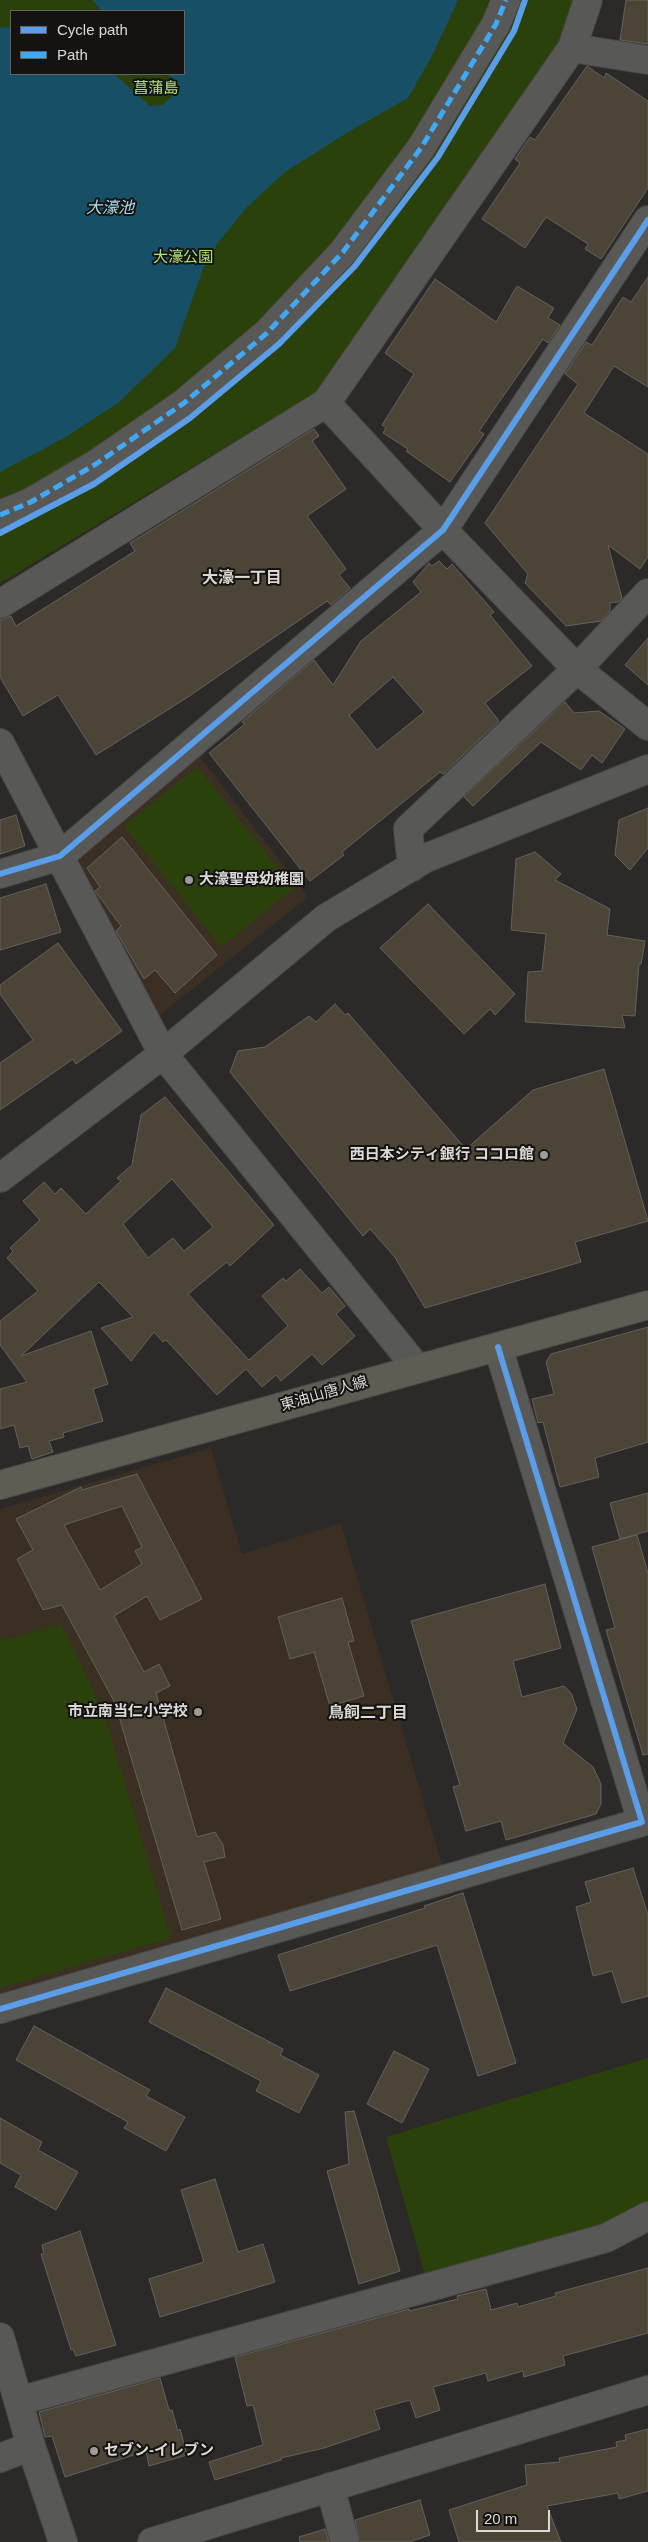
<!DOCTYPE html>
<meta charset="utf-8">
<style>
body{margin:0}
#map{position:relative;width:648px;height:2542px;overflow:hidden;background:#2b2a28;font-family:Arial,sans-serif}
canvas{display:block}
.legend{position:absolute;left:10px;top:10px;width:175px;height:65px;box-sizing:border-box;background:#141311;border:1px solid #646360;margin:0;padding:6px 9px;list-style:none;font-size:15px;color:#dbdad7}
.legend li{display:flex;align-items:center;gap:10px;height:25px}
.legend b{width:25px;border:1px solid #646360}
.scale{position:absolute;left:476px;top:2510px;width:74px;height:22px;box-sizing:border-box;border:2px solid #dbdad7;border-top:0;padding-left:6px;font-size:15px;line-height:18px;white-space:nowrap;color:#dbdad7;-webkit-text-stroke:4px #141311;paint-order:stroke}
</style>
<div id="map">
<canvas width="648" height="2542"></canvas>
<ul class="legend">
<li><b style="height:6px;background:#5a9eea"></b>Cycle path</li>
<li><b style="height:6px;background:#3fa9f5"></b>Path</li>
</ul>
<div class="scale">20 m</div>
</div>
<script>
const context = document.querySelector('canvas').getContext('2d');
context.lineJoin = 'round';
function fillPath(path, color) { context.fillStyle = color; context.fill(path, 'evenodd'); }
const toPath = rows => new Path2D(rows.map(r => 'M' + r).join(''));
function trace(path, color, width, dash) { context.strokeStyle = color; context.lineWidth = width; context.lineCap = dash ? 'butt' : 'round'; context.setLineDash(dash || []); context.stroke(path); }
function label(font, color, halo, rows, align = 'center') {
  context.font = font + ' Arial,"Noto Sans JP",sans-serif'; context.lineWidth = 4; context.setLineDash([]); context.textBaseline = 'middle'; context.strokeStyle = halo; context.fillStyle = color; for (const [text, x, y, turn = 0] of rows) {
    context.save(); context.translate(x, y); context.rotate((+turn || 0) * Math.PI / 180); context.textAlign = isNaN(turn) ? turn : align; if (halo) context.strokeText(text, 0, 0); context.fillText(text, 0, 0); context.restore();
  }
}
const education = toPath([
 [197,753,308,897,155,1019,75,862],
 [211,1448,242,1554,341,1523,443,1868,0,1999,0,1509]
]);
const green = toPath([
 [0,0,577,0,565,40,327,386,0,583],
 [11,11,184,11,184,74,11,74],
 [197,767,294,888,221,947,124,826],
 [61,1624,102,1707,171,1938,0,1988,0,1641],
 [648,2058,648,2208,620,2224,427,2282,386,2137]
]);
const water = toPath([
 [93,0,458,0,433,54,408,98,345,134,285,172,247,207,217,244,203,269,175,348,118,403,64,438,0,472,0,28,11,27,11,74,114,74,150,106,163,105,177,91,176,81,167,74,184,74,184,11,101,11]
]);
const building = toPath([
 [626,0,648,0,648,44,620,40,626,0],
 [587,66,604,78,606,73,648,101,648,188,601,259,585,249,588,244,546,217,525,248,482,219,520,163,515,159,530,137,535,140,587,66],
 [648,277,648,387,614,366,584,413,648,454,648,557,640,569,608,545,622,598,618,602,610,603,610,611,601,621,566,626,525,583,528,574,485,523,578,384,565,374,586,342,592,345,623,297,631,302,648,277],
 [435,279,496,322,517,286,554,308,548,318,560,325,548,343,543,339,479,431,484,434,450,482,406,451,408,449,383,433,386,428,382,425,414,374,385,353,435,279],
 [314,429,319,436,312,441,346,489,307,516,346,569,339,575,350,588,331,605,327,601,188,697,96,755,58,695,23,716,0,677,0,620,11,616,16,626,135,551,130,543,314,429],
 [439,561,447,569,452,564,494,612,490,615,532,666,485,703,499,721,443,774,440,772,342,852,344,855,310,881,209,753,245,724,242,722,314,660,333,685,361,641,421,592,413,582,429,563,432,566,439,561],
 [393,677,424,712,377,750,349,715,393,677],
 [648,638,648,685,625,665,648,638],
 [565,702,574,713,599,711,625,729,602,763,592,755,581,770,541,742,473,806,464,797,565,702],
 [648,808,648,848,630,870,615,855,619,820,648,808],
 [16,815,25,846,0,854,0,820,16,815],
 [122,837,217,955,175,993,155,970,144,979,116,931,121,926,95,891,100,887,87,868,122,837],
 [535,852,561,874,555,880,610,909,607,935,645,941,641,964,639,964,635,1016,622,1015,625,1028,525,1022,528,972,542,971,546,934,511,930,516,859,535,852],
 [46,884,61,932,0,950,0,898,46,884],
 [428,904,515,994,495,1015,490,1009,464,1034,380,948,428,904],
 [58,943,122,1031,76,1064,73,1059,0,1110,0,1063,33,1040,0,994,0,985,58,943],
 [335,1004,345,1015,348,1013,466,1149,533,1090,604,1069,648,1221,575,1242,581,1262,425,1308,394,1256,370,1229,363,1236,230,1072,238,1051,265,1047,309,1016,316,1022,335,1004],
 [165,1097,274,1225,230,1266,227,1262,188,1294,249,1360,288,1326,262,1296,283,1278,286,1281,300,1269,322,1293,329,1287,345,1306,336,1314,355,1336,322,1365,312,1354,281,1381,276,1375,262,1387,246,1369,217,1395,166,1340,163,1342,154,1332,131,1361,101,1328,133,1317,99,1282,21,1356,91,1331,108,1384,93,1389,103,1421,63,1433,64,1437,49,1441,53,1452,32,1459,28,1446,20,1448,14,1425,0,1429,0,1389,27,1382,0,1345,0,1321,38,1291,7,1258,13,1251,10,1248,40,1220,23,1201,44,1182,55,1194,61,1188,86,1214,121,1181,117,1178,132,1165,141,1115,165,1097],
 [172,1179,213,1227,184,1251,173,1238,148,1258,123,1224,172,1179],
 [648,1327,648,1442,595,1458,599,1477,560,1487,543,1422,538,1423,532,1399,554,1394,546,1362,551,1354,648,1327],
 [137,1474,202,1599,160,1620,147,1596,114,1616,144,1672,159,1664,170,1686,156,1693,197,1837,215,1832,223,1845,225,1857,204,1862,221,1919,182,1930,115,1703,62,1605,43,1610,17,1559,33,1550,16,1519,81,1487,82,1490,137,1474],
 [122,1506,142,1547,135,1551,142,1564,100,1590,64,1525,122,1506],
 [648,1493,648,1531,620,1539,610,1503,648,1493],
 [637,1535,648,1573,648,1754,643,1755,606,1630,615,1628,592,1547,637,1535],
 [545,1584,561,1648,513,1661,522,1697,564,1686,571,1693,577,1709,563,1743,593,1767,601,1784,601,1804,596,1814,506,1840,501,1821,466,1831,453,1787,460,1785,411,1621,545,1584],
 [342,1598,354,1641,348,1642,364,1696,330,1706,314,1652,290,1659,278,1617,342,1598],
 [633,1868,648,1915,648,1996,622,2003,612,1971,593,1976,576,1907,591,1902,585,1882,633,1868],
 [463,1893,516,2063,478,2076,437,1945,290,1991,278,1955,425,1908,424,1906,463,1893],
 [166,1988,283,2049,280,2055,319,2075,299,2113,256,2091,261,2081,149,2022,166,1988],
 [34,2026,150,2090,146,2096,185,2117,166,2151,124,2128,128,2122,16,2060,34,2026],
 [394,2051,429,2069,402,2123,367,2104,394,2051],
 [354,2111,400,2271,359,2284,327,2171,349,2164,345,2112,354,2111],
 [0,2118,42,2142,38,2150,78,2172,56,2210,15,2187,21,2175,0,2163,0,2118],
 [215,2179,238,2252,263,2244,275,2282,160,2317,149,2279,204,2262,181,2190,215,2179],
 [80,2231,116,2345,76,2356,73,2349,71,2350,41,2254,44,2254,42,2245,80,2231],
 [648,2268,648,2333,563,2356,565,2365,524,2377,523,2371,488,2381,486,2373,433,2387,440,2410,416,2418,410,2400,374,2410,380,2429,324,2448,281,2458,281,2460,215,2480,209,2462,263,2445,253,2405,247,2406,235,2357,409,2309,409,2311,458,2299,457,2296,486,2289,491,2310,517,2303,518,2307,556,2296,555,2293,648,2268],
 [160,2378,169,2410,172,2410,178,2431,180,2429,187,2455,149,2466,146,2451,65,2477,52,2436,45,2437,39,2412,160,2378],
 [648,2429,648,2491,619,2499,618,2493,547,2506,561,2542,459,2542,449,2510,527,2485,525,2465,560,2462,559,2458,617,2447,616,2442,626,2440,625,2435,648,2429],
 [420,2500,430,2535,409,2542,360,2542,355,2520,420,2500],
 [325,2529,329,2542,300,2542,299,2537,325,2529]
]);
const minor = toPath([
 [572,48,648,60],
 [326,403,443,530,577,669,648,726],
 [0,515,31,502,96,464,184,403,267,333,343,252,421,148,496,24,506,0],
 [0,604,326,403,572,48,588,0],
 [0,743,163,1054,417,1368],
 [412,867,408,829,577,669,648,593],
 [0,874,60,856,443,530,648,220],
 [0,1178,163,1054,326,918,426,858,648,769],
 [0,2009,642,1822,498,1347],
 [0,2337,31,2446,63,2542],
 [19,2401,606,2238,648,2216],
 [0,2458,31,2446],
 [330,2487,345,2542],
 [152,2542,648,2390]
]);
const major = toPath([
 [0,1485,648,1305]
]);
const quiet = toPath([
 [0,515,31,502,96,464,184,403,267,333,343,252,421,148,496,24,506,0]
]);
const cycleway = toPath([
 [0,533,94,484,190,418,279,344,355,266,438,157,514,31,525,0],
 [0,874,60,856,443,530,648,220],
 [0,2009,642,1822,498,1347]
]);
const markers = [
 [189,880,5,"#9d9c9a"],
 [544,1155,5,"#9d9c9a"],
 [198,1712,5,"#9d9c9a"],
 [94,2451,5,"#9d9c9a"]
];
const parkNames = [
 ["菖蒲島",156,89],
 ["大濠公園",183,258]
];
const poiNames = [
 ["大濠聖母幼稚園",199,880],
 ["西日本シティ銀行 ココロ館",534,1155,"right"],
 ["市立南当仁小学校",188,1712,"right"],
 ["セブン-イレブン",104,2451]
];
const streetNames = [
 ["東油山唐人線",324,1394,-16]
];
const waterNames = [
 ["大濠池",110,209]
];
const neighbourhoodNames = [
 ["大濠一丁目",242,579],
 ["鳥飼二丁目",368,1714]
];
fillPath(education, '#3b2e23');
fillPath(green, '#2b410b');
fillPath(water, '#175066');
fillPath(building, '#4c4436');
trace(building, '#636261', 1);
trace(minor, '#484744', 30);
trace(major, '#484744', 30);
trace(minor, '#585856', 28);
trace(major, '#5d5d54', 28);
trace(quiet, '#3fa9f5', 5, [10, 5]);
trace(cycleway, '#5a9eea', 6);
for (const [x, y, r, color] of markers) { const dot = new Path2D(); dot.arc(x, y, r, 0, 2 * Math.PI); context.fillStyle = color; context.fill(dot); trace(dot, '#141311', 2); }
label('15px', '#b1e677', '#141311', parkNames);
label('bold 15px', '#dbdad7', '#141311', poiNames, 'left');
label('15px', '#dbdad7', '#141311', streetNames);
label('italic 16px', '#abdcf3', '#141311', waterNames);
label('bold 16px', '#dad9d3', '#141311', neighbourhoodNames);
</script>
